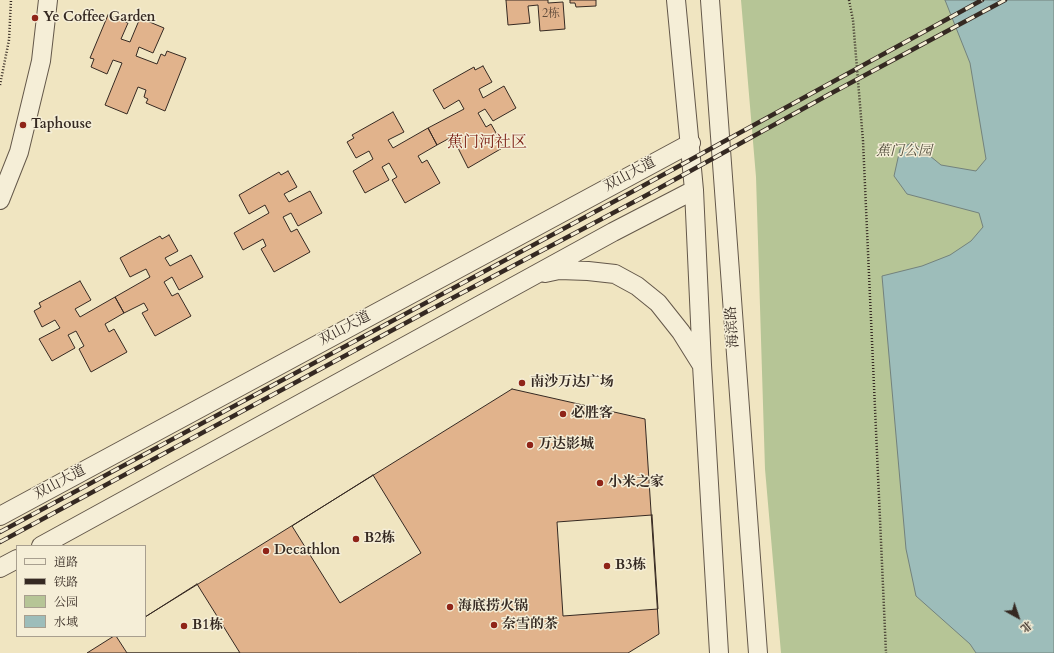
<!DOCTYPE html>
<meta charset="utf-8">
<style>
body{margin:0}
#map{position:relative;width:1054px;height:653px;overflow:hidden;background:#f0e5c1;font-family:Cardo,"Noto Serif SC",serif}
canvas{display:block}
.legend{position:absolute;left:16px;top:545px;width:130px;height:92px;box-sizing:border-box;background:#f5eed7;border:1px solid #a89f8f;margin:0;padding:5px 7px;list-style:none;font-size:12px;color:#352922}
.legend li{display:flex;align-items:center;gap:8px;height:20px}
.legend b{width:20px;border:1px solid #a89f8f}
.north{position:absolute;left:998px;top:597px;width:40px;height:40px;-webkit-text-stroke:3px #f5eed7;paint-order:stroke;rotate:140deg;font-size:11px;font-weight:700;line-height:16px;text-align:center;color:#352922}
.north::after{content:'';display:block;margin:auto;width:14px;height:18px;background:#352922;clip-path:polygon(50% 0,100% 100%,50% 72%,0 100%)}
</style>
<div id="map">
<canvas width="1054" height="653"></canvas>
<ul class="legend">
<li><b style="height:5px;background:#f5eed7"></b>道路</li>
<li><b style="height:5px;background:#352922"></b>铁路</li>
<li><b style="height:11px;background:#b6c596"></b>公园</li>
<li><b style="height:11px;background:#9dbdba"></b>水域</li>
</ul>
<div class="north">北</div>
</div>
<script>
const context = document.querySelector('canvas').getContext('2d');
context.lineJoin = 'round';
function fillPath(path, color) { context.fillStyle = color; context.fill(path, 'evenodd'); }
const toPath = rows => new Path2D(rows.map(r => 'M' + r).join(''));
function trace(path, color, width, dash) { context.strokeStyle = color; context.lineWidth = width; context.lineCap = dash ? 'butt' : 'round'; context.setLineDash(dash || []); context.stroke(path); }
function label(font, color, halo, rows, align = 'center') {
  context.font = font + ' Cardo,"Noto Serif SC",serif'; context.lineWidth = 3; context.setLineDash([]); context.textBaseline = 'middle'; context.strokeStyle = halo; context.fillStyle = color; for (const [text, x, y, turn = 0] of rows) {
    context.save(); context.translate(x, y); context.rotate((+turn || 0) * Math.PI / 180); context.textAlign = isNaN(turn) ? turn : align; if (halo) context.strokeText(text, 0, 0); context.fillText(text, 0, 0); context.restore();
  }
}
const green = toPath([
 [741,0,1054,0,1054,653,781,653,765,469,756,177]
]);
const water = toPath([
 [945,0,1054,0,1054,653,976,653,970,644,916,596,906,549,882,276,922,266,950,255,971,241,983,227,979,213,907,194,894,176,900,149,913,142,941,165,976,171,986,159,970,63,945,0]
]);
const building = toPath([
 [506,0,548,0,548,3,563,2,565,29,540,31,538,5,528,6,530,23,508,25,506,0],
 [570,0,596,0,596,6,576,7,575,3,570,3,570,0],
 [108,15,128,23,121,39,130,42,140,18,164,28,153,53,139,47,136,56,157,64,161,54,165,56,167,51,186,58,165,111,146,103,148,99,144,97,146,90,138,87,127,114,105,105,122,63,113,60,107,74,91,67,94,59,90,58,108,15],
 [483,66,492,82,479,89,483,98,504,86,516,108,493,121,485,109,478,113,486,127,491,124,504,147,468,168,456,144,461,141,457,134,437,145,428,128,464,109,459,100,444,109,433,90,474,67,475,70,483,66],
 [393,112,404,132,388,140,393,148,428,128,437,145,418,156,422,163,427,160,440,183,405,203,392,180,397,177,389,163,382,167,389,180,365,193,353,171,373,159,369,151,356,158,347,142,354,138,352,135,393,112],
 [288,171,297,187,284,194,289,202,310,191,322,213,298,226,291,213,283,217,291,232,297,229,310,252,274,272,261,249,266,246,263,239,243,250,234,233,269,213,265,205,249,214,239,195,279,172,281,175,288,171],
 [169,235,178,251,165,258,170,266,191,255,203,277,179,290,172,277,164,282,172,296,178,293,191,316,155,336,142,313,148,310,144,303,124,313,115,297,150,277,146,269,130,277,120,258,160,236,162,239,169,235],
 [80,281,91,300,75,309,80,317,115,297,124,313,105,324,109,332,114,329,127,352,91,372,79,349,84,346,76,331,68,335,75,348,52,361,39,339,60,328,55,320,42,327,34,311,41,307,39,303,80,281],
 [512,389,645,419,659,634,628,653,87,653,114,636,145,636,145,617,512,389],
 [373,475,421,553,340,603,292,526,373,475],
 [652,515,658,609,563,616,557,522,652,515],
 [197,584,240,653,127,653,116,636,145,636,145,617,197,584]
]);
const path = toPath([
 [849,0,853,20,863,141,886,653],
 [0,85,9,40,11,0]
]);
const minor = toPath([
 [676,0,694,190,702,365,719,653],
 [710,0,758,653],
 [0,200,19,152,41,61,48,0],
 [545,273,559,270,588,271,615,274,637,286,658,303,681,332,701,364],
 [0,516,691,143],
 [41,546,613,232,694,190],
 [0,568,17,559]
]);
const rail = toPath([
 [0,532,628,194,982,0],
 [0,542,426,312,645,196,828,95,1005,0]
]);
const markers = [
 [35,18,4,"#8f2418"],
 [23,125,4,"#8f2418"],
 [522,383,4,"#8f2418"],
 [563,414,4,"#8f2418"],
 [530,445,4,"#8f2418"],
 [600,483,4,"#8f2418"],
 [356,539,4,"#8f2418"],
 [266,551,4,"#8f2418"],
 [607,566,4,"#8f2418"],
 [450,607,4,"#8f2418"],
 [494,625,4,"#8f2418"],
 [184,626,4,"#8f2418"]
];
const numberNames = [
 ["2栋",551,14]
];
const poiNames = [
 ["Ye Coffee Garden",43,18],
 ["Taphouse",31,125],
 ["南沙万达广场",530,383],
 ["必胜客",571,414],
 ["万达影城",538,445],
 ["小米之家",608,483],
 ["B2栋",364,539],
 ["Decathlon",274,551],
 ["B3栋",615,566],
 ["海底捞火锅",458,607],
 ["奈雪的茶",502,625],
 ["B1栋",192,626]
];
const parkNames = [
 ["蕉门公园",904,152]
];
const streetNames = [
 ["双山大道",630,175,-28],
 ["海滨路",733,327,-94],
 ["双山大道",345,329,-28],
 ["双山大道",60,483,-28]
];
const quarterNames = [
 ["蕉门河社区",487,143]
];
fillPath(green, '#b6c596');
fillPath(water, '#9dbdba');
trace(water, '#73827d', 1);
fillPath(building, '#e1b38c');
trace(building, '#352922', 1);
trace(minor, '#64584a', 20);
trace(path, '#352922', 2.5, [1, 2]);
trace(minor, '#f5eed7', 18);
trace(rail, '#352922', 4.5);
trace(rail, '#f5eed7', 3, [9]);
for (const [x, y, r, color] of markers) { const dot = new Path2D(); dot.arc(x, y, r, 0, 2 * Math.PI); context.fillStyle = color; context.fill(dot); trace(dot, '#f5eed7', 1.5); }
label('12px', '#604c3c', null, numberNames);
label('bold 14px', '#352922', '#f5eed7', poiNames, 'left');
label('italic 14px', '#55503f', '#f5eed7', parkNames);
label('14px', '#352922', '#f5eed7', streetNames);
label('16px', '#7a1f14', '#f5eed7', quarterNames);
</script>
